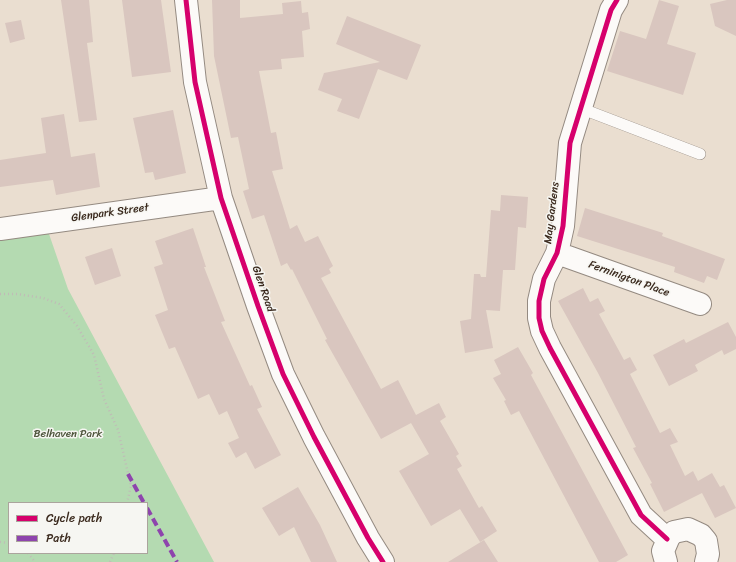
<!DOCTYPE html>
<style>
body{margin:0}
#map{position:relative;width:736px;height:562px;overflow:hidden;background:#eaded0;font-family:Sriracha,sans-serif}
canvas{display:block}
.legend{position:absolute;left:8px;top:502px;width:140px;height:52px;box-sizing:border-box;background:#f6f6f2;border:1px solid #aba49d;margin:0;padding:5px 7px;list-style:none;font-size:12px;color:#3b2a1e}
.legend li{display:flex;align-items:center;gap:8px;height:20px}
.legend b{width:20px;border:1px solid #aba49d}
</style>
<div id="map">
<canvas width="736" height="562"></canvas>
<ul class="legend">
<li><b style="height:5px;background:#d6006c"></b>Cycle path</li>
<li><b style="height:5px;background:#8e44ad"></b>Path</li>
</ul>
</div>
<script>
const context = document.querySelector('canvas').getContext('2d');
context.lineJoin = 'round';
function fillPath(path, color) { context.fillStyle = color; context.fill(path, 'evenodd'); }
const toPath = rows => new Path2D(rows.map(r => 'M' + r).join(''));
function trace(path, color, width, dash) { context.strokeStyle = color; context.lineWidth = width; context.lineCap = dash ? 'butt' : 'round'; context.setLineDash(dash || []); context.stroke(path); }
function label(font, color, halo, rows, align = 'center') {
  context.font = font + ' Sriracha,sans-serif'; context.lineWidth = 3; context.setLineDash([]); context.textBaseline = 'middle'; context.strokeStyle = halo; context.fillStyle = color; for (const [text, x, y, turn = 0] of rows) {
    context.save(); context.translate(x, y); context.rotate((+turn || 0) * Math.PI / 180); context.textAlign = isNaN(turn) ? turn : align; if (halo) context.strokeText(text, 0, 0); context.fillText(text, 0, 0); context.restore();
  }
}
const green = toPath([
 [47,222,49,234,68,289,214,562,0,562,0,229],
 [9,503,147,503,147,553,9,553]
]);
const building = toPath([
 [61,0,89,0,93,42,87,43,97,120,79,122],
 [122,0,161,0,171,72,132,77],
 [212,0,240,0,240,18,283,14,282,3,301,1,302,13,308,12,310,29,302,31,304,57,281,59,282,69,259,71,271,133,276,132,283,169,272,171,290,229,297,225,305,242,318,236,333,266,329,269,331,273,321,278,381,389,398,380,416,415,439,403,446,417,440,421,459,454,456,456,462,466,457,469,479,508,482,506,497,531,480,542,460,509,431,526,399,471,429,454,411,423,381,439,325,340,327,339,292,269,291,270,287,263,281,266,264,215,252,219,243,191,249,189,238,137,231,138,214,56],
 [659,0,679,6,667,44,696,53,683,95,607,71,620,31,646,39],
 [727,0,736,0,736,36,715,26,710,4],
 [347,16,421,45,407,80,378,69,359,119,337,111,342,99,318,90,324,73,380,62,336,44],
 [21,20,25,39,10,43,5,23],
 [173,110,186,173,155,180,153,172,145,173,133,118],
 [64,114,71,157,95,153,100,187,56,195,53,180,0,187,0,160,46,153,41,118],
 [501,195,528,197,526,228,518,227,515,270,503,270,500,311,486,310,493,348,465,353,460,321,471,319,474,274,480,274,481,277,486,277,491,210,500,211],
 [585,208,663,233,662,236,725,259,717,280,707,276,704,283,674,272,675,267,577,236],
 [193,228,206,267,204,267,225,321,221,322,250,386,252,385,262,407,257,409,281,455,255,469,246,452,236,458,228,443,239,438,227,411,219,415,209,394,198,399,175,347,169,349,155,315,168,310,154,267,163,264,155,241],
 [112,248,121,276,95,285,85,257],
 [583,288,590,302,598,298,605,311,599,314,624,360,630,357,637,370,630,374,660,433,670,428,678,442,670,445,685,476,693,471,698,481,712,473,720,487,724,485,736,508,715,518,702,493,664,512,650,484,652,483,633,448,636,447,598,373,558,301],
 [728,322,736,337,736,349,724,355,722,350,695,365,698,371,669,386,653,355,684,339,686,343],
 [518,347,533,373,531,375,628,555,616,562,599,562,519,411,511,415,504,401,506,400,493,378,501,374,494,360],
 [298,487,320,525,337,562,311,562,294,527,279,536,262,508],
 [484,540,498,562,448,562]
]);
const path = toPath([
 [0,294,17,294,43,298,59,304,77,326,94,355,104,399,118,430,131,486,127,503],
 [0,542,9,543],
 [28,553,35,562],
 [110,562,114,553]
]);
const lane = toPath([
 [580,108,700,154]
]);
const street = toPath([
 [186,0,195,82,221,198,258,306,283,374,314,437,368,538,383,562],
 [617,0,611,10,570,143,563,226,557,253,544,279,539,301,539,318,542,331,550,348,641,515,667,539],
 [0,229,221,198],
 [557,253,700,304],
 [666,562,663,551,669,537,674,532,688,529,701,535,706,541,708,554,706,562]
]);
const quiet = toPath([
 [128,474,144,503],
 [147,508,177,562]
]);
const cycleway = toPath([
 [186,0,195,82,221,198,258,306,283,374,314,437,368,538,383,562],
 [617,0,611,10,570,143,563,226,557,253,544,279,539,301,539,318,542,331,550,348,641,515,667,539]
]);
const streetNames = [
 ["Glenpark Street",110,213,-8],
 ["May Gardens",552,213,-83],
 ["Ferninigton Place",629,279,20],
 ["Glen Road",263,289,71]
];
const parkNames = [
 ["Belhaven Park",68,434]
];
fillPath(green, '#b4dab1');
fillPath(building, '#d9c6bf');
trace(lane, '#948a81', 12);
trace(street, '#948a81', 24);
trace(path, '#c0bbb7', 2.5, [1, 3]);
trace(lane, '#fcfaf8', 11);
trace(street, '#fcfaf8', 22);
trace(quiet, '#8e44ad', 4, [8, 4]);
trace(cycleway, '#d6006c', 5);
label('11px', '#3b2a1e', '#f6f6f2', streetNames);
label('11px', '#4e553c', '#f6f6f2', parkNames);
</script>
